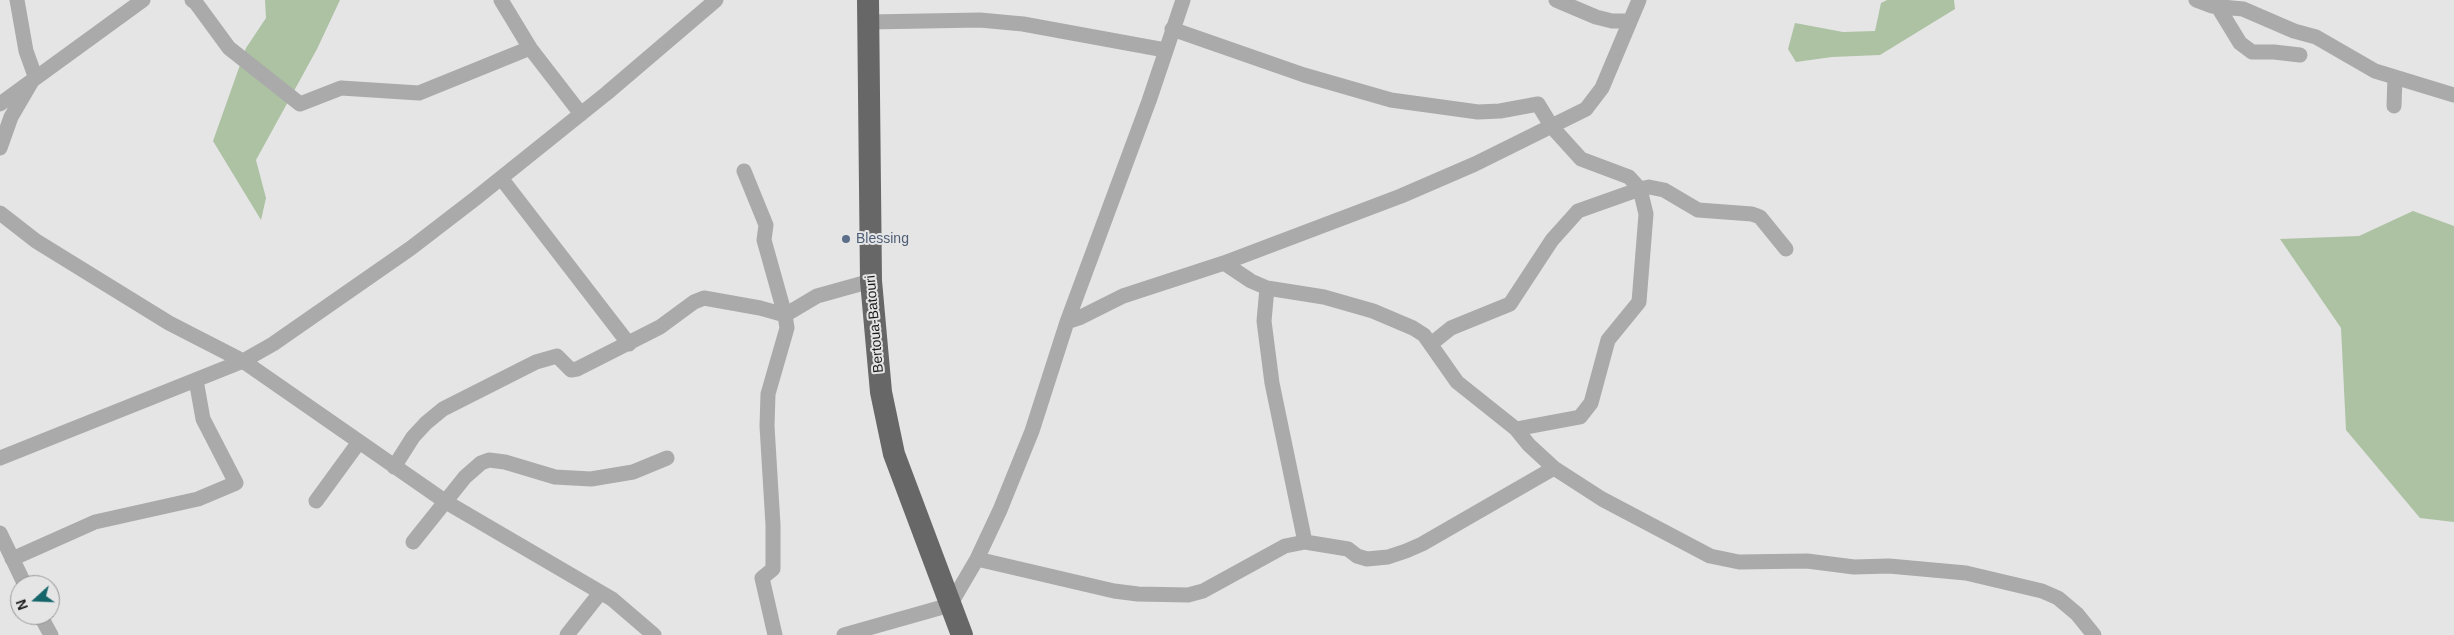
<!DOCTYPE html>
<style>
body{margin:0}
#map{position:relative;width:2454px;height:635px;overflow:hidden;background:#e5e5e6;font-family:Helvetica,sans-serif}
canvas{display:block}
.north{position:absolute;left:10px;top:575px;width:50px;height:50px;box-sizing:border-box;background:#e5e5e6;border:1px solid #949494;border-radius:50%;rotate:250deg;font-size:14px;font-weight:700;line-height:20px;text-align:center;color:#1a1a1a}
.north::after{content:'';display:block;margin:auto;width:18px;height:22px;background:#16656a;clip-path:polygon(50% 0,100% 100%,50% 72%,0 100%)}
</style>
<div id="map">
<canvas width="2454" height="635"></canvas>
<div class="north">N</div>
</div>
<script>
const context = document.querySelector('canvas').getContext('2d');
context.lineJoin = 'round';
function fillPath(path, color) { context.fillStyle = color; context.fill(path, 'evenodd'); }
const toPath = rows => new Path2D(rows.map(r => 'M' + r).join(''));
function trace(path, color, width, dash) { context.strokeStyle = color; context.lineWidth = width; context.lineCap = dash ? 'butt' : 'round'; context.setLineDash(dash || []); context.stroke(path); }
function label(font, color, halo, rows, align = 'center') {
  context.font = font + ' Helvetica,sans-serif'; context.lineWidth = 4; context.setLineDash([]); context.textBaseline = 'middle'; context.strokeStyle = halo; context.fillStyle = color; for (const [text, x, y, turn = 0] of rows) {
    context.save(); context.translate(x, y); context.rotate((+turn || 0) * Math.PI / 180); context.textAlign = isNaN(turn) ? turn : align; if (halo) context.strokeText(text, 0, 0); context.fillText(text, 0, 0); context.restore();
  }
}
const green = toPath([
 [265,0,340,0,317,49,256,160,266,198,261,220,213,141,246,48,266,18],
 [1887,0,1954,0,1955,9,1880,55,1832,57,1796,62,1788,49,1795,23,1843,32,1875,31,1881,3],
 [2413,211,2454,226,2454,522,2420,518,2346,430,2341,328,2280,239,2359,236]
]);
const minor = toPath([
 [192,0,196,3,229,48,300,104,341,88,419,93,530,48],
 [501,0,530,48,581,114],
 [1556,0,1596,17,1612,21,1629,21],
 [2196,0,2212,6,2243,9,2294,31,2316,37,2375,71,2454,95],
 [2218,7,2240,43,2252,52,2274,52,2300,55],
 [869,22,980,20,1023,24,1165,50],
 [1172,29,1304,75,1391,100,1478,112,1500,111,1538,104,1552,127,1581,159,1629,177,1640,189,1646,214,1639,302,1608,340,1591,403,1580,417,1516,429],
 [0,104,143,0],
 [2394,106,2395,77],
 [0,148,11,117,35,76,26,51,17,0],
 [501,178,629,344],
 [0,213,36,241,169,323,243,361,446,502,612,599,654,635],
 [1224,263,1251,281,1267,288,1324,297,1373,311,1413,328,1424,335,1457,382,1516,429,1529,445,1554,468,1602,499,1710,556,1739,562,1807,561,1854,567,1889,566,1966,573,2042,591,2058,598,2077,614,2094,635],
 [1267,288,1264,321,1272,383,1305,542],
 [1067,322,1149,101,1183,0],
 [1431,344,1451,328,1510,304,1552,240,1578,211,1640,189,1649,187,1664,190,1698,210,1752,214,1760,217,1786,249],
 [0,458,243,361,273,344,411,248,476,198,607,93,716,0],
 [394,467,413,437,426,423,443,409,536,362,557,356,571,370,577,369,660,327,694,302,704,298,760,308,785,315,764,240,766,225,744,171],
 [316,501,359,442],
 [0,533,25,585],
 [413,542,465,477,481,463,489,460,505,462,555,477,591,479,633,472,667,458],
 [12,559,95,522,198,499,236,483,203,419,196,380],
 [977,559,1114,591,1138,594,1188,595,1203,591,1285,546,1305,542,1348,549,1357,556,1367,559,1388,557,1406,551,1422,544,1554,468],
 [40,615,51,635],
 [567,635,600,593],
 [775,635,762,578,773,569,773,525,767,426,768,394,787,328,785,315,817,296,871,281],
 [844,635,950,605,977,559,1000,510,1032,431,1067,322,1079,318,1123,296,1224,263,1401,196,1475,164,1586,109,1602,88,1639,0]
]);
const highway = toPath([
 [868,0,871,281,881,392,894,454,962,635]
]);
const markers = [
 [846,239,5,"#5c6f8a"]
];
const serviceNames = [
 ["Blessing",856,239]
];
const streetNames = [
 ["Bertoua-Batouri",875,324,-95]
];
fillPath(green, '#acc2a2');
trace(minor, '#aaa', 15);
trace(highway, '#676768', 22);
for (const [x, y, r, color] of markers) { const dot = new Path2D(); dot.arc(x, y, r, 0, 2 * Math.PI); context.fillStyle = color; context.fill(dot); trace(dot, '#e5e5e6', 2); }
label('14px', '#4e5e75', '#e5e5e6', serviceNames, 'left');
label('14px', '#1a1a1a', '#e5e5e6', streetNames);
</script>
